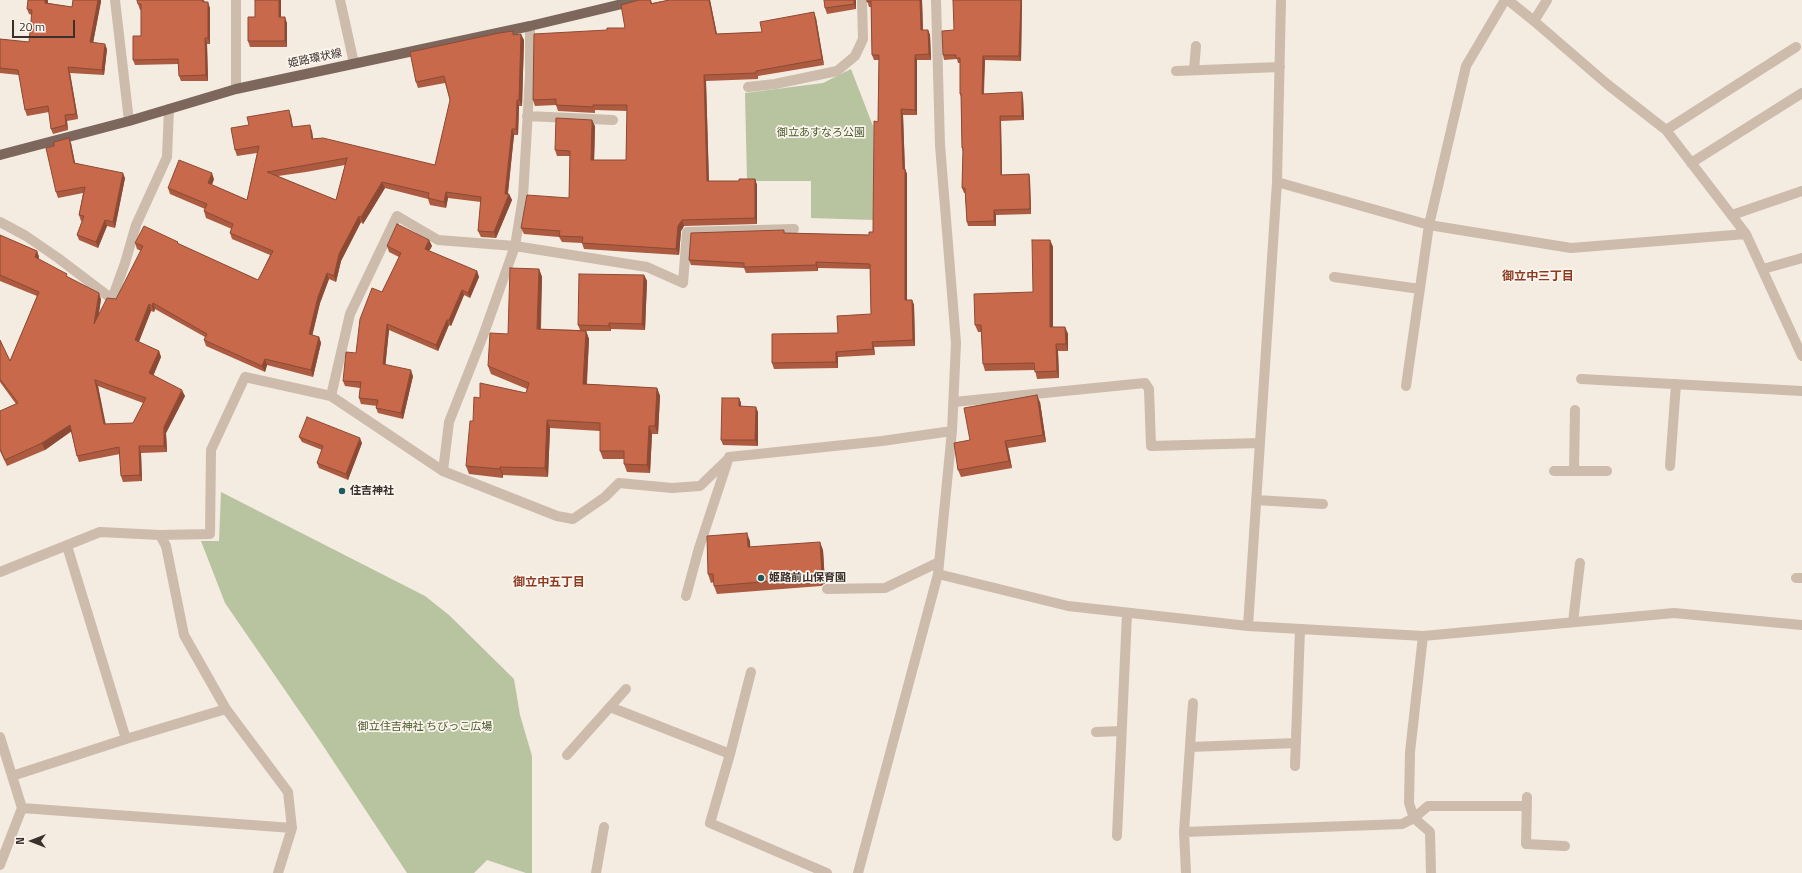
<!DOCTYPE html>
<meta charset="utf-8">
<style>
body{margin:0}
#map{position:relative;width:1802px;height:873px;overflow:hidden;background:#f4ebe1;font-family:"Titillium Web",sans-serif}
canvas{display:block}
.north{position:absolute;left:12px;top:821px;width:40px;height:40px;-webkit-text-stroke:3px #fbf5ee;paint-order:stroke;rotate:270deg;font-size:11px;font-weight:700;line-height:16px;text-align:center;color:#3b302b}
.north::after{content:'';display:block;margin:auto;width:14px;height:18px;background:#3b302b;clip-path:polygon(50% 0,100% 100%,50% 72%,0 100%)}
.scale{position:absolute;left:12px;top:20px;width:63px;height:18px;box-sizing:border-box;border:2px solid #3b302b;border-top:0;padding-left:5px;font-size:12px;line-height:14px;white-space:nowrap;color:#3b302b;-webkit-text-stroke:3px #fbf5ee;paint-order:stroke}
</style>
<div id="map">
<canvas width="1802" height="873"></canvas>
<div class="north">N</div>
<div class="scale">20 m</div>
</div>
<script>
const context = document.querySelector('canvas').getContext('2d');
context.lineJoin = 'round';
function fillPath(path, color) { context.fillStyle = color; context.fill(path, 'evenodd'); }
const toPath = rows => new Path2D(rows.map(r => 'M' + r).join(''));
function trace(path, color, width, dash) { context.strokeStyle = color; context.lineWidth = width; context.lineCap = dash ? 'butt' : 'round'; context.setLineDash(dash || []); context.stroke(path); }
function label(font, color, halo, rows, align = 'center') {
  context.font = font + ' "Titillium Web","Noto Sans JP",sans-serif'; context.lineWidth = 3.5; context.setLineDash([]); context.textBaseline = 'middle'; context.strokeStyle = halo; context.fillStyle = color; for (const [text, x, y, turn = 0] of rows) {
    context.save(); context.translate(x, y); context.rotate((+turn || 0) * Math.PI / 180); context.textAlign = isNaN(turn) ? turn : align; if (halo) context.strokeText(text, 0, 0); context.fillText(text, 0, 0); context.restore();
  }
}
const green = toPath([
 [851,69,873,126,873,220,811,218,811,181,747,181,745,93,823,83],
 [221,492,425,596,449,615,514,679,520,715,532,756,532,873,526,873,487,860,474,873,407,873,320,741,225,603,201,541,219,541]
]);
const minor = toPath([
 [115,0,129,121],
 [236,0,236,89],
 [340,0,354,63],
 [1508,0,1534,21,1547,0],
 [1534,21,1607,84,1666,130,1746,234,1802,356],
 [1194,70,1196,46],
 [1176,71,1280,67],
 [748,87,775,84,837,71,855,56,863,39,862,0],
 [527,116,613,120],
 [1666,130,1796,47],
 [1691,163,1802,93],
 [1277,182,1429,225,1571,248,1746,234],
 [1732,215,1802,191],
 [0,222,26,236,58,258,112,299,125,263,136,225,167,157,169,109],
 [1763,269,1802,258],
 [1334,277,1420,289],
 [1581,379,1802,391],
 [1406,386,1429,225,1466,66,1505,0],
 [331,396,350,314,397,216,438,240,515,246,647,267,683,283,687,232,794,229],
 [954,402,1145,383,1149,389,1151,446,1260,443],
 [1670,466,1676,384],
 [443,471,557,516,573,519,605,497,619,483,672,488,700,486,728,459],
 [1554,471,1607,471],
 [1574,471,1575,410],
 [1256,500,1323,504],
 [160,535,166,546,184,635,226,709,288,792,292,828],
 [0,572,100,532,160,535,210,534,211,450,245,377,331,396,443,471,449,422,483,336,515,246,523,197,530,75,530,26],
 [938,574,1068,606,1248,626,1423,636,1674,613,1802,625],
 [1796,578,1802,578],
 [827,589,885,588,939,562],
 [686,596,699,548,729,457,882,441,952,431],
 [1573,622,1580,563],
 [1248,626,1277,182,1281,0],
 [751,672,730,754,710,823,827,873],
 [610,707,730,754],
 [1096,732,1121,731],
 [0,737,22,808,0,865],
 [126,739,226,709],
 [1190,747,1296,743],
 [567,755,626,689],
 [1295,766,1300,629],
 [12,776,126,739,67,546],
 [1527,797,1526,844,1565,846],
 [22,808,292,828,278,873],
 [1184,832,1193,703],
 [1117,836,1127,613],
 [596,873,604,827],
 [858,873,938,574,952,431,956,343,940,145,936,0],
 [1186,873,1184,832,1402,824,1414,818,1409,803,1410,752,1423,636],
 [1431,873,1430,832,1414,818,1428,806,1527,806]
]);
const major = toPath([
 [0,155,129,121,236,89,530,26,639,0]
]);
const wall = toPath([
 [28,0,48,0,48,3,72,7,73,0,101,0,93,43,107,49,104,75,70,73,78,119,67,121,68,130,53,134,51,129,49,112,27,116,25,110,19,75,0,73,0,39,29,42,32,15,29,14,27,9],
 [137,0,204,0,205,2,210,8,210,44,207,44,208,81,181,81,179,76,179,64,135,65,133,60,141,36,141,10,140,10,138,4],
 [281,0,281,17,287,23,287,47,250,47,248,41,255,17],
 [639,0,651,0,652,3,669,0,710,0,717,34,762,32,816,18,824,65,758,76,758,79,706,81,709,181,739,181,755,179,757,185,757,224,684,226,681,231,679,255,584,249,582,243,562,242,559,237,524,234,521,228,569,198,570,156,557,156,555,150,595,126,594,160,626,160,627,111,595,110,595,113,558,111,556,105,535,106,533,100,607,30,625,28],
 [856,0,856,9,827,14,825,8],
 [867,0,922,0,923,30,928,30,930,35,931,60,917,60,917,115,903,115,905,169,907,174,907,300,912,300,914,305,915,346,874,347,875,355,838,357,838,368,774,369,772,363,838,333,871,314,870,269,818,268,818,271,746,273,744,268,691,265,689,260,785,233,869,235,873,232,878,122,879,60,874,60,872,55,871,7,869,7],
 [1022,0,1021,61,985,60,984,94,1023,97,1024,120,1001,121,1002,175,1029,174,1030,179,1031,214,996,215,996,226,968,226,967,222,965,193,964,193,962,188,963,152,962,148,961,97,960,94,960,63,958,63,957,59,944,60,943,55,954,30],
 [514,35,524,40,522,106,519,106,518,135,514,135,508,194,509,194,512,200,496,238,481,237,478,231,481,202,448,198,446,208,430,205,428,199,385,188,363,224,361,222,341,261,336,282,329,279,320,303,312,335,319,337,321,343,313,377,267,365,265,372,206,346,204,340,205,337,155,309,154,312,151,311,139,342,159,351,161,357,153,375,185,396,166,433,167,452,141,453,142,481,123,482,121,476,120,454,79,462,77,456,71,431,45,450,7,466,0,451,0,411,16,404,0,382,0,340,10,361,37,296,0,281,0,235,37,251,39,257,39,259,69,278,101,299,99,314,116,299,141,251,137,249,135,243,179,244,258,280,270,255,232,239,230,233,232,229,206,218,204,211,205,209,170,194,168,188,214,179,212,185,247,200,257,153,237,156,235,150,249,125,291,116,293,127,312,131,313,139,435,165,450,100,445,83,418,88,416,82],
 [345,165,336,200,278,176,306,172],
 [98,386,143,403,133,423,105,424],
 [71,143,75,163,125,178,115,228,107,226,98,248,79,240,77,235,82,221,81,221,79,215,83,193,58,198,56,192],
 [429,240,432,246,429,251,477,271,479,277,470,298,464,295,451,326,449,325,438,351,389,330,385,365,413,376,403,419,378,413,376,408,377,406,361,404,359,398,360,388,345,386,343,381,356,353,382,292,399,257,389,252,387,246],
 [1050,240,1053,247,1053,327,1065,327,1068,334,1068,351,1058,351,1059,378,1037,379,1035,370,985,371,983,364,981,332,978,332,975,325,1033,292],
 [539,269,542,277,541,329,580,330,578,325,644,275,647,281,645,330,611,329,611,331,586,331,589,339,587,384,657,388,660,396,658,434,652,434,650,473,627,472,624,464,624,459,603,459,600,451,600,431,550,428,548,477,503,475,503,478,469,474,466,466,473,421,480,398,526,393,527,389,491,374,488,366,508,334],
 [739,398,741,403,741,406,758,412,758,446,723,445,721,440],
 [1040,402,1046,442,1008,448,1012,468,961,477,958,470,970,440],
 [299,437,362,443,348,480,319,468,317,463,322,450,302,442],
 [750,541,750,547,823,550,825,583,821,586,717,594,714,586,714,582,711,583,708,574]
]);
const shadedWall = toPath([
 [45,0,48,0,47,8,45,3],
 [98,0,101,0,101,2,92,48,90,42],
 [279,0,281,0,281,23,279,17],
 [709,0,710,0,718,40,716,34],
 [854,0,856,0,856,9,854,4],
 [920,0,922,0,923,35,921,30],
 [1021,0,1022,0,1021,61,1019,56],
 [208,2,210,8,210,44,208,38],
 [814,12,816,18,824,65,822,59],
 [285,17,287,23,287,47,285,41],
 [928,30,930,35,931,60,929,54],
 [521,34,524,40,522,106,519,100],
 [205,38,207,44,208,81,206,75],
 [105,44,107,49,104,75,102,70],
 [915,55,917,60,917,115,915,110],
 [983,56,985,60,983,98,982,94],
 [68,67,70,73,78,119,76,114],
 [704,75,706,81,709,186,707,181],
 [1022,92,1023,97,1024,120,1022,116],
 [517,100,519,106,518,135,516,129],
 [901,109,903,115,905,174,903,169],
 [289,110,291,116,294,134,292,127],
 [65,115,67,121,68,130,66,125],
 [1000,116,1001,121,1002,179,1001,175],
 [592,120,595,126,594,166,591,160],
 [310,125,312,131,314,146,312,139],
 [512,129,514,135,507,200,505,194],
 [69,138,71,143,76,168,74,163],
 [905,169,907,174,907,305,905,300],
 [123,173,125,178,115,228,113,222],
 [212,173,214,179,210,189,208,183],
 [1029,174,1030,179,1031,214,1030,209],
 [755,179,757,185,757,224,755,218],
 [382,182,385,188,363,224,361,217],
 [446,192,448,198,446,208,444,202],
 [509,194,512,200,496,238,494,232],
 [994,210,996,215,996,226,994,221],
 [359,216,361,222,341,261,336,282,334,276,339,254],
 [105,220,107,226,98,248,96,242],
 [682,220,684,226,681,231,679,255,676,249,678,226],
 [429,240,432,246,427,255,425,249],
 [1050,240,1053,247,1053,334,1050,327],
 [37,251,39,257,37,263,35,257],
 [816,262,818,268,818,271,816,265],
 [539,269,542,277,540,337,537,329],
 [477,271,479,277,470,298,468,293],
 [327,273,329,279,320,303,311,341,309,334,318,297],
 [644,275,647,281,645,330,642,324],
 [462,290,464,295,451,326,449,320],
 [99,293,101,299,96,330,94,324],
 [912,300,914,305,915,346,913,340],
 [153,303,155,309,154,312,152,306],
 [149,304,151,311,137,346,135,340],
 [447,320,449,325,438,351,436,345],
 [609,323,611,329,611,331,609,326],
 [387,324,389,330,385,370,383,364],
 [1065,327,1068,334,1068,351,1066,344],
 [586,331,589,339,586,392,583,384],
 [319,337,321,343,313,377,311,370],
 [872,342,874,347,875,355,873,349],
 [1056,344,1058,351,1059,378,1057,371],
 [159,351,161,357,152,379,149,373],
 [836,352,838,357,838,368,836,362],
 [265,359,267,365,265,372,262,366],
 [411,370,413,376,403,419,401,413],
 [95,380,98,386,107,430,104,424],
 [657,388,660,396,658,434,655,426],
 [182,390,185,396,166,433,167,452,164,446,164,427],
 [1037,395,1040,402,1046,442,1043,435],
 [739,398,741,403,741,412,739,406],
 [756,407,758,412,758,446,755,440],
 [547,420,550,428,548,477,545,468],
 [70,425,72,431,45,450,42,443],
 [649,426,652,434,650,473,647,465],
 [360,438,362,443,348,480,346,474],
 [1005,441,1008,448,1012,468,1009,461],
 [139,446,141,453,142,481,140,475],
 [500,467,503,475,503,478,500,469],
 [747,533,750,541,751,556,748,547],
 [820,542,823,550,825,583,821,586,818,577]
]);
const building = toPath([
 [28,0,45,0,45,3,72,7,73,0,98,0,90,42,105,44,102,70,68,67,76,114,65,115,66,125,51,129,48,106,25,110,18,70,0,68,0,39,29,42,32,10,27,9,28,0],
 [137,0,202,0,203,2,208,2,208,38,205,38,206,75,179,76,178,59,133,60,133,36,141,36,141,4,138,4,137,0],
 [255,0,279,0,279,17,285,17,285,41,248,41,248,17,255,17,255,0],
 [639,0,650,0,651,4,669,0,709,0,716,34,762,32,760,22,814,12,822,59,756,71,756,73,704,75,707,181,739,181,739,179,755,179,755,218,682,220,678,226,676,249,582,243,583,237,559,236,560,231,521,228,527,195,569,198,570,151,555,150,556,118,592,120,591,160,626,160,627,105,593,105,593,107,556,105,556,99,533,100,534,34,607,30,607,28,625,28,621,5,639,0],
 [824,0,854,0,854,4,825,8,824,0],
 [867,0,920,0,921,30,928,30,929,54,915,55,915,110,901,109,903,169,905,169,905,300,912,300,913,340,872,342,873,349,836,352,836,362,772,363,772,334,838,333,837,316,871,314,870,264,816,262,816,265,744,267,744,263,689,260,691,233,784,230,784,233,869,235,869,232,873,232,874,121,878,122,879,55,872,55,871,1,867,2,867,0],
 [953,0,1021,0,1019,56,983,56,982,94,1022,92,1022,116,1000,116,1001,175,1029,174,1030,209,994,210,994,221,967,222,965,188,962,188,963,148,962,148,961,94,960,94,960,58,956,58,956,55,943,55,942,31,954,30,953,0],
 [513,31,513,35,521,34,519,100,517,100,516,129,512,129,505,194,509,194,494,232,478,231,481,197,446,192,444,202,428,198,429,193,382,182,361,217,359,216,339,254,334,276,327,273,318,297,309,334,319,337,311,370,265,359,262,366,204,340,207,334,153,303,152,306,149,304,135,340,159,351,149,373,182,390,164,427,164,446,139,446,140,475,121,476,119,447,77,456,70,425,42,443,5,460,0,449,0,411,18,403,0,379,0,340,10,361,39,292,0,275,0,235,37,251,35,257,67,274,66,276,99,293,94,324,107,298,116,299,143,246,135,243,144,226,178,242,177,243,258,280,273,251,230,233,233,224,204,211,207,204,168,188,179,160,212,173,208,183,247,200,259,146,235,150,231,128,249,125,247,117,289,110,292,127,310,125,312,139,323,138,435,165,450,100,444,76,416,82,410,52,499,33,513,31],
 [347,158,336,200,267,172,347,158],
 [95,380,146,398,133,423,104,424,95,380],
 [69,138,74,163,123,173,113,222,105,220,96,242,77,235,84,216,79,215,85,187,56,192,46,148,54,146,54,142,69,138],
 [397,224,429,240,425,249,477,271,468,293,462,290,449,320,447,320,436,345,387,324,383,364,411,370,401,413,376,408,378,400,359,398,361,382,343,381,346,352,356,353,360,319,372,288,382,292,401,253,387,246,397,224],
 [1032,240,1050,240,1050,327,1065,327,1066,344,1056,344,1057,371,1035,372,1034,363,983,364,981,325,975,325,974,294,1033,292,1032,240],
 [510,268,539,269,537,329,586,331,583,384,657,388,655,426,649,426,647,465,624,464,624,451,600,451,600,423,547,420,545,468,500,467,500,469,466,466,470,421,473,421,474,397,480,398,480,383,526,393,529,383,488,366,490,333,508,334,510,268],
 [579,274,644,275,642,324,609,323,609,326,578,325,579,274],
 [1037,395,1043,435,1005,441,1009,461,958,470,954,443,970,440,964,408,1037,395],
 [722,398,739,398,739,406,756,407,755,440,721,440,722,398],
 [307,417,360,438,346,474,317,463,323,446,299,437,307,417],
 [747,533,748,547,820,542,822,575,818,577,714,586,713,574,708,574,707,536,747,533]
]);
const markers = [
 [342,491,4,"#1f5a5e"],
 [761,578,4,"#1f5a5e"]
];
const streetNames = [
 ["姫路環状線",315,59,-12]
];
const parkNames = [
 ["御立あすなろ公園",821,133],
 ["御立住吉神社 ちびっこ広場",425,727]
];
const poiNames = [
 ["住吉神社",350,491],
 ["姫路前山保育園",769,578]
];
const neighbourhoodNames = [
 ["御立中三丁目",1538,277],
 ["御立中五丁目",549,583]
];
fillPath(green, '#b8c4a0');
trace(minor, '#cdbbac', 10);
trace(major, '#7d675c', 10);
fillPath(wall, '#ac5a40');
fillPath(shadedWall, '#8c4a34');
fillPath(building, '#c8694b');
trace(building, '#8c4a34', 1);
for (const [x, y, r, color] of markers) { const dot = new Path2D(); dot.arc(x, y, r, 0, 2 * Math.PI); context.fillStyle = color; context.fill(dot); trace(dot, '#fbf5ee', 1.5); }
label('11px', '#3b302b', '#fbf5ee', streetNames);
label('11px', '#4a5a2e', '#fbf5ee', parkNames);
label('bold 11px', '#3b302b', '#fbf5ee', poiNames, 'left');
label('bold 12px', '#8c3b22', '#fbf5ee', neighbourhoodNames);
</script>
